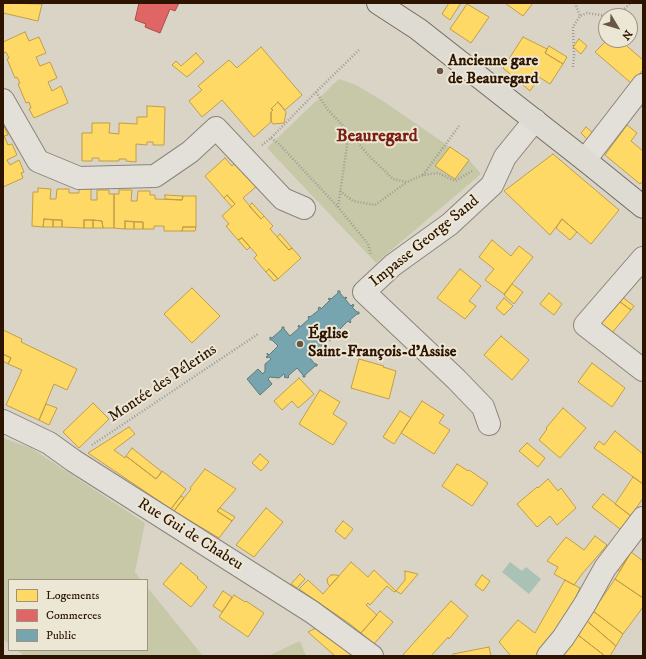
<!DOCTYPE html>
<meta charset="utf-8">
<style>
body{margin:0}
#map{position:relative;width:646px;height:659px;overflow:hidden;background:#d9d4c6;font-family:"IM FELL DW Pica",serif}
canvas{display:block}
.frame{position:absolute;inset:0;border:4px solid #2d1400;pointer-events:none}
.legend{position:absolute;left:8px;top:579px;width:140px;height:72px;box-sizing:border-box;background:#ece6d5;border:1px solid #a09280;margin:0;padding:5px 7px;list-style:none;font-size:12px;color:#2d1400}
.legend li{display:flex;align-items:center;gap:8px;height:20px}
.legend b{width:20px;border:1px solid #a09280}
.north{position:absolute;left:598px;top:8px;width:40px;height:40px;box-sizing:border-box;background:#ece6d5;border:1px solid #a09280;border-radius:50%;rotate:128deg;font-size:11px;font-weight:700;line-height:16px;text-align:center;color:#2d1400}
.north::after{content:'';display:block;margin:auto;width:14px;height:18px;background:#695745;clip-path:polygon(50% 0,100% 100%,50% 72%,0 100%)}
</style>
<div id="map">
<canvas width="646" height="659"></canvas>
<div class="frame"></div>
<ul class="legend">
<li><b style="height:11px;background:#ffd966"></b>Logements</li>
<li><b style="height:11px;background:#e06666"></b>Commerces</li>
<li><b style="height:11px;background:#76a5af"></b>Public</li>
</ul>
<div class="north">N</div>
</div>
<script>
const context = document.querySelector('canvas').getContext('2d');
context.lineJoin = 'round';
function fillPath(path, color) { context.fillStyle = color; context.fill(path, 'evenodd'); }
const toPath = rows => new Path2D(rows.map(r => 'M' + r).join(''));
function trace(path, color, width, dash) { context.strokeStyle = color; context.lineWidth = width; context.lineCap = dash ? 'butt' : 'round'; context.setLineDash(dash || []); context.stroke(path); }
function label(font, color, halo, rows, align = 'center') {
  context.font = font + ' "IM FELL DW Pica",serif'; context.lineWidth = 4; context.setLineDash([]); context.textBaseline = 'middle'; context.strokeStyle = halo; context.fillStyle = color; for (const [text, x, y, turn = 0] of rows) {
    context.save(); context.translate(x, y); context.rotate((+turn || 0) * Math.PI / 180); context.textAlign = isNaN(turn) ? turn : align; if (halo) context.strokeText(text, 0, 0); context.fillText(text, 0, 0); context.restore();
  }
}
const green = toPath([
 [339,79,356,85,383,101,470,161,481,174,376,263,267,148],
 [3,438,31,448,145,523,135,572,141,580,9,580,9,644,3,639],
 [147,587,203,656,24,656,17,650,147,650],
 [300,641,306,656,268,656]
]);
const water = toPath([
 [510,562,522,571,526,567,541,579,529,594,502,572]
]);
const homes = toPath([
 [3,3,42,4,38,21,3,13,3,3],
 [449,3,461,3,450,20,442,14,449,3],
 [505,3,533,3,523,16,505,3],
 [467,4,489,17,471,43,450,29,467,4],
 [25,32,29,41,39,37,46,53,36,57,40,66,50,62,57,78,48,82,52,91,61,86,68,103,34,118,29,109,31,108,29,102,26,103,18,84,20,83,17,77,15,78,7,59,9,58,6,52,4,53,3,51,3,42,25,32],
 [523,37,547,49,545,53,563,64,550,84,539,77,530,91,503,68,523,37],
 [579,39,587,46,581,54,573,47,579,39],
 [607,40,620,40,643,60,643,70,631,83,595,52,607,40],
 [549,46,567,57,563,64,545,53,549,46],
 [261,47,302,95,285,110,278,102,271,109,273,110,271,112,271,122,254,137,222,100,202,117,189,101,202,90,198,86,229,60,237,68,261,47],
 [196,53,204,62,187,77,172,65,176,61,181,66,196,53],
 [278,102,286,112,284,123,273,124,271,121,271,112,273,110,271,109,278,102],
 [147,106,165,107,164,145,153,145,153,142,147,142,147,145,136,144,136,162,126,161,126,159,119,159,119,161,99,161,99,158,92,158,92,161,82,161,82,133,92,133,92,123,110,123,109,133,119,134,119,123,137,124,137,117,147,117,147,106],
 [3,124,8,135,4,136,8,145,12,144,17,155,7,160,8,162,10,165,19,160,24,172,21,173,23,178,3,187,3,124],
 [627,125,637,133,631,141,643,151,643,181,640,184,605,155,627,125],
 [586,127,593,133,588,140,581,133,586,127],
 [450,147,469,160,455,179,435,166,450,147],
 [553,154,619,210,591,244,562,219,550,235,504,191,553,154],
 [225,158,232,166,235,163,259,184,243,198,261,219,264,216,273,226,270,229,289,250,292,248,301,258,278,279,269,269,266,272,254,258,257,255,242,238,238,240,226,226,229,224,222,216,235,204,227,195,224,198,205,176,225,158],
 [38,188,51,189,50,199,56,199,57,189,69,189,69,193,79,193,79,189,91,189,91,200,97,200,97,190,109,190,109,194,114,194,114,228,103,228,102,221,93,220,84,220,84,228,62,227,62,220,44,219,43,227,32,226,33,192,38,192,38,188],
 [119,190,132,190,131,201,137,201,138,191,150,191,150,195,155,195,155,199,182,200,183,196,196,196,196,227,183,227,182,231,164,231,164,226,154,226,154,229,143,229,143,222,125,221,125,229,114,228,114,194,119,194,119,190],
 [165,195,183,196,182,200,165,199,165,195],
 [227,195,235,204,232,207,224,198,227,195],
 [252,203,264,216,261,219,249,206,252,203],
 [44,219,53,220,53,227,43,227,44,219],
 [562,219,577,232,570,240,556,228,562,219],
 [53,220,62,220,62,227,53,227,53,220],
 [84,220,93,220,93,228,84,228,84,220],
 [93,220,102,221,103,228,93,228,93,220],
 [125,221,134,222,134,229,125,229,125,221],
 [134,222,143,222,143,229,134,229,134,222],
 [183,227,196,227,195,231,182,231,183,227],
 [280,234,292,248,289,250,277,237,280,234],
 [242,238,250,247,247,250,238,240,242,238],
 [492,240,511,256,519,246,533,257,504,294,485,280,494,269,479,257,492,240],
 [269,269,278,279,274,281,266,272,269,269],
 [460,269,481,286,469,301,476,306,465,319,437,298,460,269],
 [512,284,523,292,514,304,504,295,512,284],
 [192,288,220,316,192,343,164,314,192,288],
 [549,293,562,304,554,315,540,304,549,293],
 [622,297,634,306,631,310,619,301,622,297],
 [504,298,513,306,504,315,496,308,504,298],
 [619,301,631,310,611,334,599,324,619,301],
 [3,330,22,339,21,342,77,369,67,390,54,384,39,420,6,405,22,370,8,364,11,358,3,354,3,330],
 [501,336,529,360,512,380,484,355,501,336],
 [3,354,11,358,8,364,3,361,3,354],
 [359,359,384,366,383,367,396,371,389,399,351,388,359,359],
 [592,363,625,388,612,407,578,382,592,363],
 [299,378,314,394,298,408,292,401,282,410,274,401,299,378],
 [320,390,340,402,333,414,347,423,333,445,299,424,320,390],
 [422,401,444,415,439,423,450,430,434,454,401,433,422,401],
 [93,403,109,419,79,448,63,432,93,403],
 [46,404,57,408,49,425,39,420,46,404],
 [563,408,586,428,560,458,539,440,547,429,546,428,563,408],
 [400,411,411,418,394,444,383,437,400,411],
 [129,427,135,434,114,450,125,458,126,456,156,479,162,471,186,489,171,509,88,453,129,427],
 [615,431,643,454,643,484,594,448,599,441,604,445,615,431],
 [527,443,545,458,538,467,519,451,527,443],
 [132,448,162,472,156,479,126,456,132,448],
 [260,454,269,462,261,471,252,463,260,454],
 [457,464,468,471,469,470,488,483,472,506,442,486,457,464],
 [205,469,236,489,217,511,232,521,219,538,174,511,191,489,190,488,205,469],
 [633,477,643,484,643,498,631,516,615,504,633,477],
 [548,479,558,491,561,488,576,508,557,525,550,516,537,527,517,504,537,487,538,488,548,479],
 [603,494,631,516,620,529,592,507,603,494],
 [181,496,184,498,174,511,171,509,181,496],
 [220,508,235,517,232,521,217,511,220,508],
 [266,508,283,522,254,557,236,545,266,508],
 [343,521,353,529,345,539,335,531,343,521],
 [595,536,607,545,582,574,574,585,554,574,558,567,547,561,566,537,584,550,595,536],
 [628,550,631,552,620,571,616,569,628,550],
 [631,552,643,561,643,598,615,579,631,552],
 [351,562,368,577,374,570,396,591,394,592,387,586,370,605,368,603,366,605,377,615,361,633,350,624,299,589,308,580,323,594,351,562],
 [181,563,198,577,197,578,207,587,191,607,163,584,181,563],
 [405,571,418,574,401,594,396,591,405,580,405,571],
 [300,574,305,579,297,588,291,584,300,574],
 [331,575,336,575,339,576,330,586,328,584,327,579,331,575],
 [482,575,490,581,483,591,475,585,482,575],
 [615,579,643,598,643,607,623,634,593,611,615,579],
 [565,580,580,588,562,627,541,656,511,656,499,642,518,620,535,633,565,580],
 [223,591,232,597,222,612,213,606,223,591],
 [234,595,245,602,246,601,264,613,248,637,219,617,234,595],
 [451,601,468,616,449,639,448,637,431,656,402,656,451,601],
 [380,611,393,622,374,644,361,633,380,611],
 [593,611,623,634,616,646,587,621,593,611],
 [587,621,616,646,610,656,605,656,578,635,587,621],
 [318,627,353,653,351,655,352,656,335,656,308,632,318,627],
 [578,635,605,656,563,656,578,635],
 [489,647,491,656,453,656,453,654,489,647]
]);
const shops = toPath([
 [139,3,179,3,175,11,170,9,160,33,145,27,146,24,135,20,139,3]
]);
const public = toPath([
 [338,291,340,291,340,293,344,298,346,297,347,298,345,299,351,306,353,304,354,306,352,307,357,312,359,312,359,314,357,314,350,320,351,322,350,323,348,321,340,329,341,331,340,332,338,331,329,339,331,340,329,341,328,340,319,348,320,349,319,350,318,349,309,357,315,364,317,364,317,366,315,366,305,375,305,377,303,377,303,375,297,368,288,376,289,377,288,378,284,377,285,376,284,374,279,378,270,377,268,379,272,384,260,395,247,379,258,369,263,374,265,371,265,364,271,359,269,357,267,358,266,357,268,356,267,354,267,353,269,355,278,346,272,340,270,340,270,337,272,338,282,329,282,327,284,327,284,329,290,336,299,328,298,326,299,325,300,327,309,319,308,317,309,316,310,317,319,310,318,308,320,307,321,309,330,300,328,299,330,298,331,299,338,293,338,291]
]);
const path = toPath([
 [575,3,580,16],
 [612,16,622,12,630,3],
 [573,67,574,55,573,27,580,16,587,13,607,16],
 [316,92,328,110,349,132,369,156,393,179,407,182,423,175,438,173,455,181,472,171],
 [271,138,279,144,338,207,368,244,371,255],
 [262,145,271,138,316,92,359,50],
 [423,175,459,126],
 [340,191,353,201,375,205,407,182],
 [338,207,349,132],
 [92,445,258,334]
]);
const minor = toPath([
 [3,100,38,161,79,178,155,176,190,152,216,128,283,199,304,208],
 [585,160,643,85],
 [643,258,585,325,643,370],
 [3,421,49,443,74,461,312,612,372,656],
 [489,424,483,407,456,379,364,292,393,265,450,224,492,185,505,157,535,120],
 [548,656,563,638,585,604,605,568,643,518]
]);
const major = toPath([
 [378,3,418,29,585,160,643,207]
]);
const markers = [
 [440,71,4,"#695745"],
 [300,344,4,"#695745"]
];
const poiNames = [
 ["Ancienne gare",448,62],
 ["de Beauregard",448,80],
 ["Église",308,335],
 ["Saint-François-d'Assise",308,353]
];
const streetNames = [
 ["Impasse George Sand",425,242,-39],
 ["Montée des Pélerins",163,384,-34],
 ["Rue Gui de Chabeu",190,535,32]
];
const quarterNames = [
 ["Beauregard",377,137]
];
fillPath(green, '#c6c8a8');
fillPath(water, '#a9c2b5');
fillPath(homes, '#ffd966');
trace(homes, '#c09e47', 1);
fillPath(shops, '#e06666');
trace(shops, '#aa4d47', 1);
fillPath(public, '#76a5af');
trace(public, '#607a7a', 1);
trace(minor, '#8b857b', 24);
trace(major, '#726c61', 24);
trace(path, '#a09b93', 2.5, [1, 2]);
trace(minor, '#e3e0d9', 22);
trace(major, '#dedbd3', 22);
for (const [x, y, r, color] of markers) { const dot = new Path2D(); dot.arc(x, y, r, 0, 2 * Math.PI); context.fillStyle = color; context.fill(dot); trace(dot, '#ece6d5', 1.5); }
label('bold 16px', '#2d1400', '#ece6d5', poiNames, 'left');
label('16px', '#2d1400', '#ece6d5', streetNames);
label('bold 18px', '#7a1f14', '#ece6d5', quarterNames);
</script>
